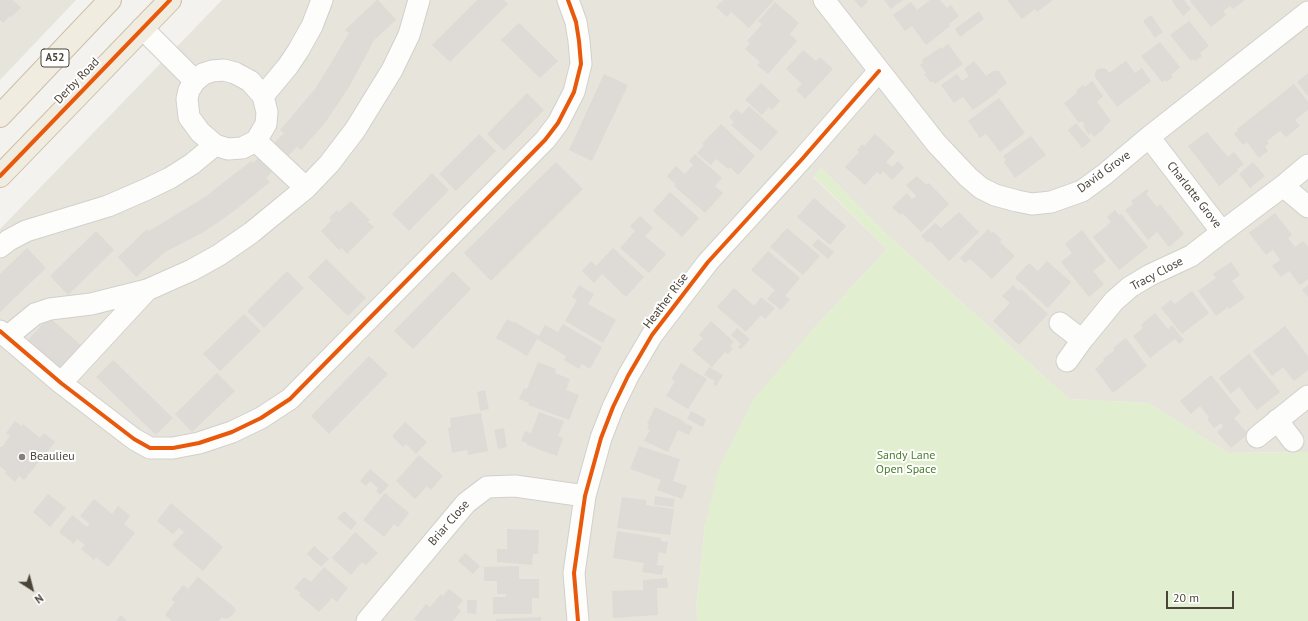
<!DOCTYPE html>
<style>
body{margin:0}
#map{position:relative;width:1308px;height:621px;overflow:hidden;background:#f4f2ee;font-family:"PT Sans",sans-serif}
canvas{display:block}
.north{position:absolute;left:12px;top:569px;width:40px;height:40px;-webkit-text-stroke:3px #fff;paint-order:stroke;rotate:144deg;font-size:11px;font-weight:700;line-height:16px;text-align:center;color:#4b4439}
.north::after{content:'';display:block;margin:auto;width:14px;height:18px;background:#4b4439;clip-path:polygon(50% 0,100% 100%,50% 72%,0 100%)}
.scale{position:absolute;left:1166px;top:591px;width:68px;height:18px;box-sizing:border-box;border:2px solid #4b4439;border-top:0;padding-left:5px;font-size:12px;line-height:14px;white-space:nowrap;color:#4b4439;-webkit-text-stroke:3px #fff;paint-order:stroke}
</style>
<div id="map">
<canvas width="1308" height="621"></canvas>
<div class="north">N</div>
<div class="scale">20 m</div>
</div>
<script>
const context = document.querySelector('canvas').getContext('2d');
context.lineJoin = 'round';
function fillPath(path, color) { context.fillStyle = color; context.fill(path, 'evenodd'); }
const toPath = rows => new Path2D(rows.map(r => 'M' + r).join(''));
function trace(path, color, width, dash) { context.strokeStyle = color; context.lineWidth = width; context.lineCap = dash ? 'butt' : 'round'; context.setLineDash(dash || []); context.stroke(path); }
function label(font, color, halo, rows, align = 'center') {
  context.font = font + ' "PT Sans",sans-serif'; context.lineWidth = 4; context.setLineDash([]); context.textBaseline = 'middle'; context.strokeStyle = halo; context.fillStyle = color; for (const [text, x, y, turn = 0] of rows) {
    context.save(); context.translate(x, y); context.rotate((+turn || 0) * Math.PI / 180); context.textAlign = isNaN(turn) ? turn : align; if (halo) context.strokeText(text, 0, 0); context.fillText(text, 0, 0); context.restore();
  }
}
const residential = toPath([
 [0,0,76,0,0,80],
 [222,0,1308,0,1308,452,1228,453,1148,403,1069,399,886,234,821,168,813,177,887,249,807,336,705,525,696,609,698,621,0,621,0,229]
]);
const green = toPath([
 [821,168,886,234,1069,399,1148,403,1228,453,1308,452,1308,621,698,621,696,609,705,525,719,468,753,400,807,336,887,249,813,176]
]);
const building = toPath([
 [0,0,13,0,21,8,11,17,10,16,3,23,0,20],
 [377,0,378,0,396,20,373,41,369,50,349,87,325,123,301,150,297,147,266,178,270,182,238,208,220,221,202,233,165,252,136,277,118,257,147,229,149,231,205,197,251,161,253,163,275,142,284,133,280,130,315,89,325,73,349,33,345,30],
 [477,0,504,0,508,4,450,62,432,45],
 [723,0,735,0,736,1,737,0,774,0,749,28,731,12,727,17,716,7],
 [854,0,867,0,868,2,861,8],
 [884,0,903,0,891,9],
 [930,0,940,0,947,8,951,5,959,16,949,24,950,26,926,45,912,26,905,31,893,15,911,2,917,10],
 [1007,0,1053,0,1037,12,1035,9,1022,19],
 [1173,0,1184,0,1191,9,1183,16,1172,1],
 [1191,0,1245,0,1233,9,1230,6,1223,11,1226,15,1211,27,1190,1],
 [775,2,799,23,790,34,797,41,768,74,757,65,760,62,745,49,750,43,747,41,762,24,758,21],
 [979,11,984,19,960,37,955,29],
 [1151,15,1163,32,1155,38,1143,21],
 [1189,21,1209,46,1200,53,1202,56,1195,61,1194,59,1191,61,1170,35],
 [519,23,558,61,540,78,501,40],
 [1160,42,1180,67,1171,75,1173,77,1166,82,1165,80,1162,82,1141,56],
 [948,44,963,64,935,84,933,81,931,83,924,74,926,73,920,65,923,63,922,60,941,47,942,49],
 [803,50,816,61,820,57,833,69,805,99,796,90,802,84,786,69],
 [974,61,986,76,993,71,999,71,1007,83,997,91,998,92,973,110,963,97,954,103,941,85,957,74,962,81,969,76,964,69],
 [1126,61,1135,73,1142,68,1151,81,1117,107,1095,77,1095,73,1096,70,1101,68,1106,69,1109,73],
 [1308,73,1308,96,1297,82],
 [604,74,628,85,592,161,569,150],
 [1092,81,1103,96,1097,102,1111,121,1103,128,1104,129,1094,137,1091,133,1089,135,1083,126,1085,125,1082,121,1079,123,1064,103,1077,93,1076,91,1083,85,1085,87],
 [761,83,780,101,772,110,769,107,762,115,745,100],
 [1294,84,1308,102,1308,110,1295,120,1300,126,1286,137,1280,131,1267,141,1269,143,1265,147,1268,151,1259,158,1247,142,1243,145,1234,134,1238,130,1237,129],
 [527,93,544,110,504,151,487,134],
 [999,98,1025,133,1000,152,986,134,980,138,968,121],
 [749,106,778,132,761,151,731,125,734,122,729,117,736,109,742,114],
 [1076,123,1091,141,1082,148,1068,130],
 [721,124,755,156,738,175,730,167,728,169,716,159,711,165,697,153,704,145,702,144],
 [1207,132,1228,157,1234,152,1244,164,1237,169,1238,171,1219,186,1188,146],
 [479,134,496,151,456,191,439,174],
 [875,134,895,152,886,162,892,167,898,161,904,168,892,180,883,171,880,175,877,172,865,185,845,167,859,152,857,150,863,144,864,146],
 [1031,136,1046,155,1015,178,1004,162,1006,160,1003,156],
 [695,154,722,178,715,186,723,193,705,213,674,186,675,184,667,176,676,166,685,174,693,165,689,161],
 [556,162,583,189,491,281,464,253],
 [1253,162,1265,176,1250,188,1239,174],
 [432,173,449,190,409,231,392,214],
 [917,176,926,185,929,183,949,204,921,232,902,213,900,215,892,207,907,193,912,199,916,196,906,185],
 [1147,189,1149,191,1146,194,1157,207,1160,204,1184,234,1169,247,1157,232,1148,240,1125,210,1133,204,1131,201],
 [670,192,699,218,682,237,653,211],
 [814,198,846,226,830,245,797,217],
 [351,201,370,220,368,222,374,227,347,254,342,248,339,250,321,231,332,220,329,218,337,210,339,212],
 [1115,210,1119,215,1121,214,1148,247,1119,270,1093,237,1111,222,1107,217],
 [959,212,979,232,949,261,930,241,928,243,921,236,935,223,941,228],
 [1275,213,1292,235,1288,238,1295,247,1303,241,1308,247,1308,279,1300,285,1289,271,1281,277,1272,266,1280,260,1273,250,1266,255,1249,233],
 [640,216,653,228,645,236,666,254,649,273,620,248,635,231,630,226],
 [787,228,820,256,803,275,770,247],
 [988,229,991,233,993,231,1002,240,1000,242,1015,256,992,279,970,259,965,263,960,258],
 [1082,230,1106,261,1093,271,1104,284,1089,297,1061,262,1072,253,1065,244],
 [96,231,114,250,68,295,50,276],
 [818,239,834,252,828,259,812,245],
 [27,248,46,268,0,312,0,274],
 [613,248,644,277,626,297,602,274,594,283,582,271,591,261,596,266],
 [768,251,800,278,785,296,790,299,781,310,767,299,775,290,751,270],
 [326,259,366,298,348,316,308,277],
 [1047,261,1071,282,1048,308,1015,278,1029,263,1038,271],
 [1231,262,1240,275,1232,281,1245,298,1229,309,1228,307,1216,316,1198,291,1216,278,1213,274],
 [287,271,304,288,264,328,247,311],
 [453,271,471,289,413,349,394,331],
 [579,285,594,294,588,304,616,320,603,343,565,321,577,300,572,297],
 [1013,285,1019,291,1021,289,1048,314,1019,345,993,321,1010,303,1002,296],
 [1308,285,1308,297,1302,290],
 [734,288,754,306,761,297,775,308,765,319,761,315,746,332,717,307],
 [1192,291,1209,313,1182,334,1161,308,1171,300,1175,304],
 [1155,313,1168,329,1172,325,1184,340,1179,344,1175,339,1150,358,1133,336,1143,328,1141,325],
 [244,314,261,331,220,371,203,354],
 [49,317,84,348,62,372,27,341],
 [507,319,514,323,515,322,539,336,545,325,558,332,563,324,602,347,590,369,582,364,579,369,564,360,566,356,537,339,527,356,496,338],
 [711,321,734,342,730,346,733,348,728,354,725,352,712,367,692,350,703,338,699,335],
 [1285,326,1308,356,1308,370,1294,381,1283,367,1272,376,1253,351],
 [737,328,750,339,741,349,738,347,741,344,731,335],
 [1126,338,1147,366,1113,393,1095,369,1104,361,1103,359,1115,350,1113,348],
 [1249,354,1280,392,1257,410,1239,387,1231,394,1219,378],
 [369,356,388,374,329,434,311,416],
 [113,360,173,418,156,435,96,377],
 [538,362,556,369,555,373,570,379,566,390,579,395,569,420,528,405,529,403,519,399,524,388,527,389],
 [681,363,707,379,688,409,666,396,675,381,671,379],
 [709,367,723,375,716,386,713,384,715,381,704,375],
 [217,373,235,391,192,432,175,414],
 [1211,375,1241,412,1234,418,1248,434,1231,448,1217,432,1223,427,1221,423,1214,428,1207,419,1209,417,1200,406,1191,414,1180,401],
 [485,390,489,409,480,411,477,392],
 [655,407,684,421,683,422,693,427,689,435,678,430,668,452,644,441,650,430,647,428,649,424,647,424],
 [691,411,706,419,703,427,687,419],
 [539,412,564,421,558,436,563,438,557,456,527,445,527,443,521,441,525,431,531,433],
 [481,413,488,451,468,455,467,450,452,453,448,428,451,427,450,418],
 [15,421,21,426,23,424,40,438,44,433,55,442,24,480,19,476,15,482,5,473,6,471,0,466,0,447,2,447,10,436,6,433],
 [405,422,427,442,416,454,406,444,403,447,392,436],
 [504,428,507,447,498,449,494,430],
 [639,446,680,459,673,481,687,486,682,499,657,490,661,480,630,469],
 [419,455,443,476,431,490,427,486,415,499,396,481],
 [370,469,389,485,380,495,376,491,378,488,370,481,366,486,360,481],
 [385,493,409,513,398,527,394,524,384,537,363,520],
 [48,494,66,508,50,527,33,512],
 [655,496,675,499,673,507,654,505],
 [622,497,646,500,646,505,674,509,670,535,617,528],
 [94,499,112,514,118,506,130,516,124,524,135,533,108,567,96,557,94,560,81,549,85,545,77,539,74,544,59,532,72,515,87,527,90,524,80,516],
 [171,503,223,547,203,571,172,545,184,532,179,528,173,534,157,521],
 [344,511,357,523,351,530,337,518],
 [507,529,539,530,538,554,533,554,532,565,497,562,497,549,507,549],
 [617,531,661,538,661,541,668,542,666,554,659,552,657,565,664,566,662,575,642,572,644,563,613,558],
 [355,532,378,553,366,565,362,562,351,575,332,558],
 [314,546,329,559,321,567,307,554],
 [465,553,480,566,473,574,458,561],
 [519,566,519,579,539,579,539,598,532,598,532,614,493,614,493,597,506,597,506,594,497,594,497,581,484,581,484,567],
 [324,567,348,588,337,602,332,598,319,612,299,595,301,593,294,588,304,577,311,582],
 [198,577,234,607,236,611,229,618,224,619,222,617,219,621,172,621,165,615,175,602,171,600,183,585,188,589],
 [667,578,668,588,657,588,658,615,613,618,612,591,643,590,643,580],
 [449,589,463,600,457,607,461,611,453,621,417,621,414,619,426,604,430,607,441,594,443,596],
 [467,600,477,600,476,614,467,613],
 [121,615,127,621,116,621],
 [541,617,541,621,496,621,496,619]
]);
const minor = toPath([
 [824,0,936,143,968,177,981,188,995,195,1017,201,1032,204,1051,202,1082,191,1105,174,1149,137,1308,12],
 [142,28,195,81],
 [224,70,235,73,250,81,263,96,267,112,266,124,256,141,242,148,228,149,215,145,200,132,189,117,187,99,189,90,195,81,203,74,212,71,224,70],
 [263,96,288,66,298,51,312,26,322,0],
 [1149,137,1222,232,1283,186,1308,207],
 [256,141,306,188],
 [1283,186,1308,165],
 [0,247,9,240,26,231,108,206,145,190,170,178,192,164,215,145],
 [1060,323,1082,340],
 [0,331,61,383,134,439,150,448,173,448,199,443,232,432,261,418,290,399,545,140,558,123,574,92,581,64,579,41,576,22,568,0],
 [7,337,35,314,50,309,91,304,147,290,192,270,219,255,251,233,279,210,306,188,329,164,355,130,392,70,409,35,419,0],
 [1067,361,1082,340,1114,301,1130,287,1150,275,1191,256,1222,232],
 [61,383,147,290],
 [1277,420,1293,441],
 [1257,437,1308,396],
 [367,621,466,503,487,487,515,486,585,496],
 [578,621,574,573,585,496,601,438,613,407,628,376,652,335,708,262,803,158,879,71]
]);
const trunk = toPath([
 [0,116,110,0],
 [0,176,170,0]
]);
const cycleway = toPath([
 [0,176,170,0],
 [0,331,61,383,134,439,150,448,173,448,199,443,232,432,261,418,290,399,545,140,558,123,574,92,581,64,579,41,576,22,568,0],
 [578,621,574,573,585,496,601,438,613,407,628,376,652,335,708,262,803,158,879,71]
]);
const markers = [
 [22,457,4,"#868178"]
];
const shields = [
 [55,58,28]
];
const shieldNames = [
 ["A52",55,58]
];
const streetNames = [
 ["Derby Road",77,81,-46],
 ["David Grove",1104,172,-36],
 ["Charlotte Grove",1194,195,52],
 ["Tracy Close",1157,274,-28],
 ["Heather Rise",666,301,-53],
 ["Briar Close",449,523,-49]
];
const parkNames = [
 ["Sandy Lane",906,456],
 ["Open Space",906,470]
];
const poiNames = [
 ["Beaulieu",30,457]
];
fillPath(residential, '#e7e4dc');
fillPath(green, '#e1eecf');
fillPath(building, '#dedbd6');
trace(minor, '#d2d0cb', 23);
trace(trunk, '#ccbfa9', 24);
trace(minor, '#fdfdfc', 21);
trace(trunk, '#f0ece0', 22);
trace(cycleway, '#e8590c', 4);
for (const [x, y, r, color] of markers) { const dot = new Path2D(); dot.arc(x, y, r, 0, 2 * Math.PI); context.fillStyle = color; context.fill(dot); trace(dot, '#fff', 1.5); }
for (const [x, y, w] of shields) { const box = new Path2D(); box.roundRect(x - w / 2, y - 9, w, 18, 3); context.fillStyle = '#fff'; context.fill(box); trace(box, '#4b4439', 1); }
label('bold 11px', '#4b4439', null, shieldNames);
label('12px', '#4b4439', '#fff', streetNames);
label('12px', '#4a7f2a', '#fff', parkNames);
label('12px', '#4b4439', '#fff', poiNames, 'left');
</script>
